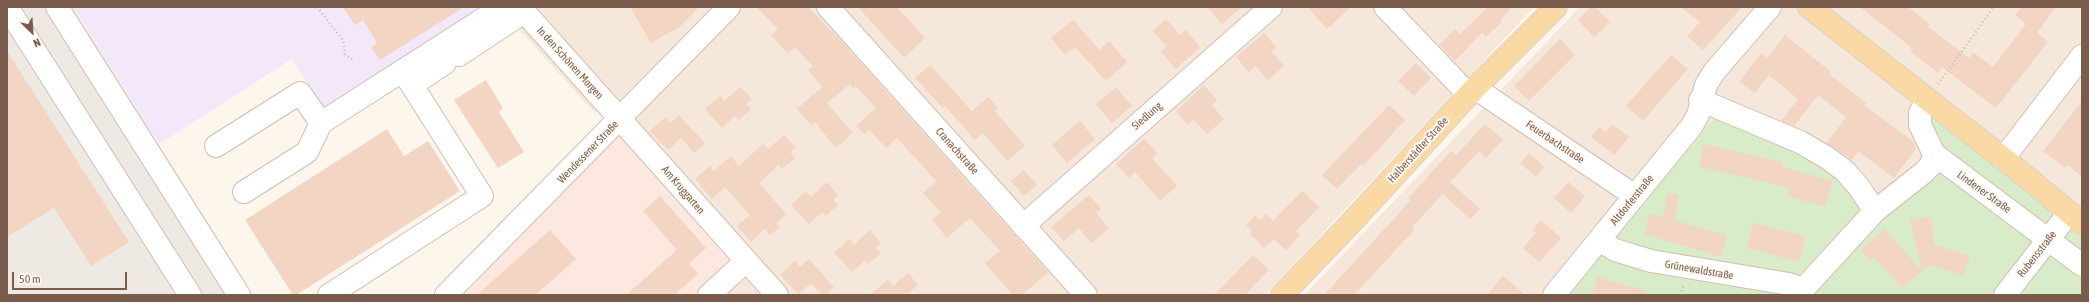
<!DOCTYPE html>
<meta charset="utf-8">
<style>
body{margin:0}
#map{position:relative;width:2089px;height:302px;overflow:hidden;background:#fdf6ec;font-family:"Asap Condensed",sans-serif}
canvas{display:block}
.frame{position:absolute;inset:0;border:8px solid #7a5c4d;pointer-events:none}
.north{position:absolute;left:12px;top:12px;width:40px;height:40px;-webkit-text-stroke:3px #fffaf3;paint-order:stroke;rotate:155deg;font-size:11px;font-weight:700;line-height:16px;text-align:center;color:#7a5c4d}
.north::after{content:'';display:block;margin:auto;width:14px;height:18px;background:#7a5c4d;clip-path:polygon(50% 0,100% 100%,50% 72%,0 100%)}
.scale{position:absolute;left:12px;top:272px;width:115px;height:18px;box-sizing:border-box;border:2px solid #7a5c4d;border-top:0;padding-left:5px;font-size:12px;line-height:14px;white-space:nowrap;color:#7a5c4d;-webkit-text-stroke:3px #fffaf3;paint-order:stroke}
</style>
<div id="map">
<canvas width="2089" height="302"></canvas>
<div class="frame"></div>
<div class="north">N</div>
<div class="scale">50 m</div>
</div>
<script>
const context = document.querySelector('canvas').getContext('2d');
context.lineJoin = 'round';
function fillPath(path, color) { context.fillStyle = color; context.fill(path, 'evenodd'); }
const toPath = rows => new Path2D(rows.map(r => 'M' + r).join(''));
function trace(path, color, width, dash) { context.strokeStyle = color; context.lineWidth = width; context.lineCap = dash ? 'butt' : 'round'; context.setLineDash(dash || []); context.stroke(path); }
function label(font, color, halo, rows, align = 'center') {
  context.font = font + ' "Asap Condensed",sans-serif'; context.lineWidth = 4; context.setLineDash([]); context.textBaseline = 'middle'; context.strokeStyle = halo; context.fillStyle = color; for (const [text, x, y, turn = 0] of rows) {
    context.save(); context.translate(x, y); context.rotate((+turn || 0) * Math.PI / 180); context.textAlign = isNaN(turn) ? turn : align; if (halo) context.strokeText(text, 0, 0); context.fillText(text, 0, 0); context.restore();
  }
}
const residential = toPath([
 [499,7,1534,7,1265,295,709,295,620,118,592,110],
 [1580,7,2082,7,2082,223,1934,154,1883,197,1598,259,1569,295,1304,295]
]);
const commercial = toPath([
 [620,118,746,261,709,295,469,295,467,293,599,136]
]);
const industrial = toPath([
 [7,7,76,7,74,9,253,295,7,295]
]);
const education = toPath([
 [76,7,486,7,324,109,292,59,159,144,74,8]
]);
const green = toPath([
 [1927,100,2082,223,2082,295,1569,295,1717,115,1845,171,1883,197,1934,154]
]);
const building = toPath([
 [343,7,464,7,380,60,371,47,377,43,363,20,355,25],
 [630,7,699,7,681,26,651,43],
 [756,7,808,7,843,43,1048,272,1022,295,1013,295,985,263,1000,251,970,218,947,238,932,220,941,212,923,193,936,181,897,138,886,148,870,130,864,134,856,126,876,108,856,86,853,88,850,84,827,103,853,133,836,148,815,122,811,125,797,109,822,87,808,70,813,66,795,47,787,53,771,35,778,29],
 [858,7,897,7,925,38,904,58],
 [1207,7,1242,7,1222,24],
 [1308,7,1351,7,1327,29],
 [1488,7,1512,7,1500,20,1502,22,1486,37,1482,33,1455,61,1439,45,1455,29,1460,34],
 [1591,7,1595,7,1610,22,1594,37,1578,20],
 [1681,7,1742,7,1703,50,1687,36,1700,22],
 [1860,7,1908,7,1930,24,1928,27,1969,58,1973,52,1993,67,2026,24,2015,15,2022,7,2056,7,2037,33,2048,42,1996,108,1942,67,1938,73,1910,51,1912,48],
 [1166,19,1180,35,1186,30,1200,47,1176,69,1161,52,1167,46,1153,31],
 [1073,20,1099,50,1109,41,1127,62,1106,81,1075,47,1065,55,1051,38],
 [1264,33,1276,47,1272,52,1284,66,1268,80,1255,66,1249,72,1236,57],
 [1785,35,1831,72,1829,74,1866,103,1864,105,1914,142,1916,149,1894,178,1858,151,1852,160,1827,143,1846,117,1818,95,1794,126,1781,121,1798,99,1769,75,1755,93,1739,82,1761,53,1767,58],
 [1560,39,1575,55,1529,101,1514,86],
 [7,51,129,242,91,266,54,208,7,237],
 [1671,55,1688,69,1643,121,1626,106],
 [1416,63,1431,78,1414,96,1398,81],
 [930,65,972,111,988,97,998,108,995,111,1025,146,1007,161,983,133,975,140,945,106,943,108,915,78],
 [486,80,503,108,499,112,524,152,498,168,454,100],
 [1204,85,1217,100,1212,105,1224,119,1207,134,1194,120,1188,125,1176,111],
 [740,87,752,99,746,104,751,109,739,120,735,116,722,128,705,109,720,96,724,101],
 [1116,87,1132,106,1112,123,1096,104],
 [2082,101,2082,177,2068,165,2066,168,2043,151],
 [1389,105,1405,120,1364,165,1362,163,1337,189,1322,175],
 [679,115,705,143,694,153,681,138,668,150,650,131,666,117,670,123],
 [1080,121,1095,139,1067,163,1052,145],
 [1485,124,1503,140,1486,158,1479,151,1450,182,1480,209,1470,219,1443,194,1412,227,1414,230,1354,295,1324,295,1411,200,1408,198,1451,151,1456,155],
 [1612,124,1629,137,1615,155,1591,137,1599,127,1605,132],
 [387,129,404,156,428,141,460,191,296,295,293,295,245,220],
 [784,135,795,147,790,152,795,158,782,169,779,165,759,183,786,214,776,223,780,227,770,235,765,229,751,242,737,226,750,215,725,187,712,199,695,179,710,166,714,171,731,156,739,166,763,144,768,149],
 [1144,139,1157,153,1152,158,1177,186,1160,201,1135,172,1129,178,1116,164],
 [1704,144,1783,162,1782,167,1833,181,1826,207,1787,196,1790,188,1699,167],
 [1529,153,1544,167,1536,177,1520,163],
 [1024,170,1037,185,1024,196,1011,181],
 [827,182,838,195,833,200,838,205,826,216,822,212,809,224,791,205,806,191,811,197],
 [1568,182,1585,196,1571,213,1554,198],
 [1302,191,1319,207,1296,231,1300,235,1286,250,1274,239,1264,248,1250,234,1252,232,1246,225,1255,215,1260,220,1266,214,1273,221],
 [1667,193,1679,195,1674,220,1727,236,1721,257,1644,234,1650,213,1663,217],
 [1089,195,1101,209,1096,213,1109,228,1091,243,1079,228,1064,241,1051,227],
 [660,196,706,248,689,264,698,274,674,295,626,295,677,250,643,211],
 [1931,217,1934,244,1970,256,1963,275,1928,265,1922,271,1910,219],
 [1541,220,1561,238,1539,262,1523,248,1536,233,1532,230],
 [1753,223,1805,236,1799,262,1747,248],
 [1885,229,1922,271,1902,288,1874,257,1870,261,1861,250],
 [550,230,576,259,535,295,477,295],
 [870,230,881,243,876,248,881,253,868,264,865,260,852,272,834,253,849,239,854,245],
 [1253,255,1269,270,1245,295,1214,295],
 [809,259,834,287,826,295,822,295,811,283,798,294,780,275,795,261,800,267],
 [908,273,918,285,906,295,870,295,888,280,893,286],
 [1503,276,1525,295,1487,295],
 [1597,277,1647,291,1647,295,1592,295]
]);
const path = toPath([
 [317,7,343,40,345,54,353,60],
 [1938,84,1994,7],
 [1680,295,1684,284]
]);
const minor = toPath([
 [7,7,190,295],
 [57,7,239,295],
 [520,7,777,295],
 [828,7,1086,295],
 [1385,7,1469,95],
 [459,55,524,12],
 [412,85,445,63],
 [1475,88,1635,196],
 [1700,100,1800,142,1826,157,1845,171,1858,186,1875,211],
 [1927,100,1920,113,1920,125,1934,154,2082,265],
 [216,146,300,93,321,123],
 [2003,159,2082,56],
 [244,192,307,152,321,123,502,7],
 [1023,226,1271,7],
 [1599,240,1615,250,1651,261,1789,284,1803,289],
 [329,295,482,196,403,71],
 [446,295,729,7],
 [709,295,746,261],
 [1554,295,1691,127,1698,115,1706,85,1714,72,1770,7],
 [1798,295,1875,211,1923,173,1931,165,1934,154],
 [2005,295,2069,213]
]);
const major = toPath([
 [1809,7,2013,166,2082,223],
 [1282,295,1351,223,1475,88,1556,7]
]);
const streetNames = [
 ["In den Schönen Morgen",570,63,48],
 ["Siedlung",1147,116,-41],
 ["Feuerbachstraße",1555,142,34],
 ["Halberstädter Straße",1418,150,-48],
 ["Cranachstraße",957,151,48],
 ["Wendessener Straße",588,152,-46],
 ["Am Kruggarten",683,190,49],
 ["Lindener Straße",1984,192,36],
 ["Altdorferstraße",1632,200,-51],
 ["Rubensstraße",2037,254,-52],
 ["Grünewaldstraße",1699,270,10]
];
fillPath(residential, '#f5e8da');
fillPath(commercial, '#fde8e0');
fillPath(industrial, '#efe9e4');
fillPath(education, '#f3e8fa');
fillPath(green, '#d8ecc9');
fillPath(building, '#f3d5c3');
trace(minor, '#d1beb0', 24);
trace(major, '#dad1cd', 24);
trace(path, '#d9b8a5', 2.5, [1, 3]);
trace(minor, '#fff', 22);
trace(major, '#fbd9a5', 22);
label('11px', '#7a5c4d', '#fffaf3', streetNames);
</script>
